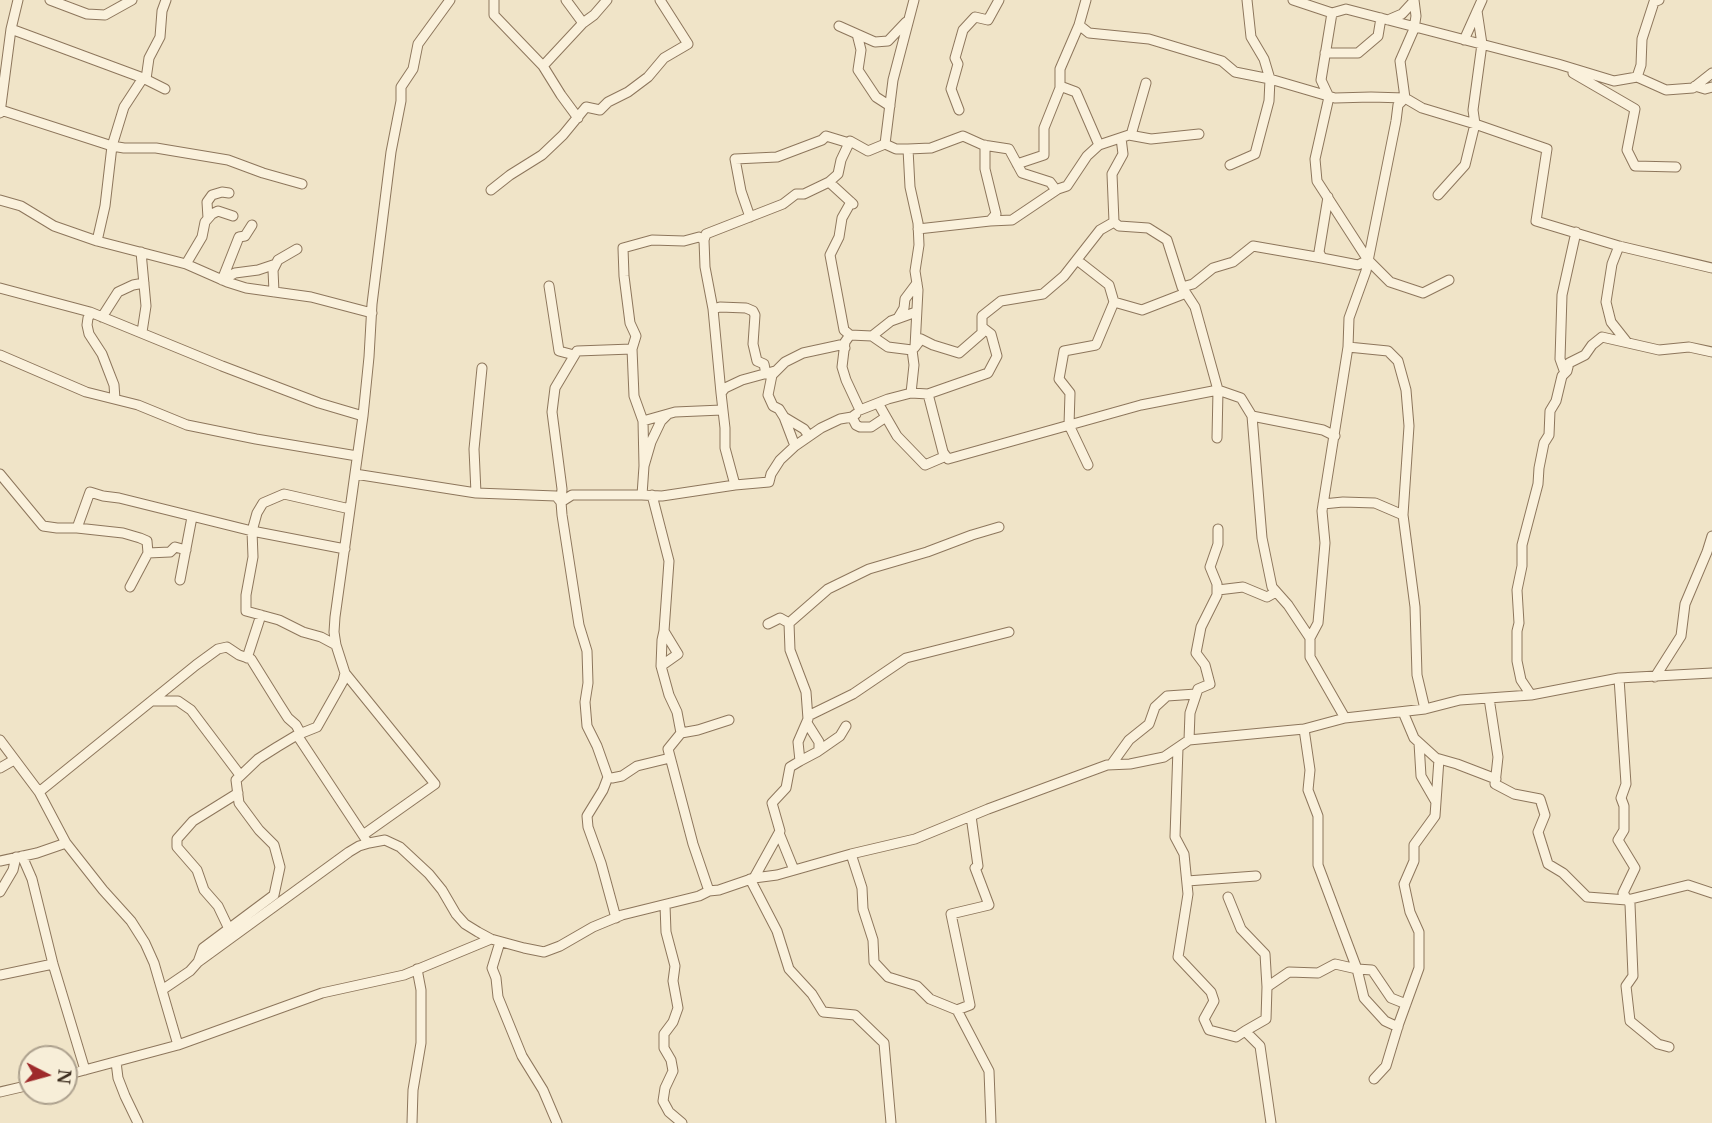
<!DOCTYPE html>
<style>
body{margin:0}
#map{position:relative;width:1712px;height:1123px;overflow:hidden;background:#f0e4c8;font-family:"Libre Baskerville",serif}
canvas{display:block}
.north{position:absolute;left:18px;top:1045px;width:60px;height:60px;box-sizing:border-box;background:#f7eed8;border:2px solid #ada18e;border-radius:50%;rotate:96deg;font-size:16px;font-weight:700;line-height:24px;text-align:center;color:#3d2e20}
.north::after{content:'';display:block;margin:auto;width:21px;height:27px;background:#9e2a2b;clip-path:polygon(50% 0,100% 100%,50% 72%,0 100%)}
</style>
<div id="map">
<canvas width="1712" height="1123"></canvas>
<div class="north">N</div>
</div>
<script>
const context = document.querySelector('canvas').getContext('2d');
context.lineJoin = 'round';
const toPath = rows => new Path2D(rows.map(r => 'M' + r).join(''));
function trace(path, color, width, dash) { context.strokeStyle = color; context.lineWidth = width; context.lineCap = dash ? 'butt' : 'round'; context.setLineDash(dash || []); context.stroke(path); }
const minor = toPath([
 [50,0,87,14,105,15,132,0],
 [494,0,494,15,543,66,583,23,594,15,607,0],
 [566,0,583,23],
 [914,0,893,80,885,144,896,149,908,149,910,187,918,223,919,245,915,271,918,290,915,347,912,350,888,347,872,336,891,321,916,312],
 [1293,0,1332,13,1346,9,1558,64,1614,81,1637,77,1666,90,1693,88,1712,73],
 [1332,13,1321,80,1329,97,1315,159,1317,181,1368,260,1390,282,1423,293,1449,280],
 [1388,20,1402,14,1414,1],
 [1079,25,1089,33,1149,39,1222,61,1235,72,1270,79,1335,98,1371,97,1405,98,1422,108,1475,124,1547,149,1536,221,1619,246,1712,268],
 [839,26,875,42,888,41,906,22],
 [11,29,143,78,165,89],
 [857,34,861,50,858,70,876,97,890,106],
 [1464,40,1482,0],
 [1325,53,1358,53,1378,36,1381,18],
 [543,66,561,95,578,118],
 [1573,73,1635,109,1627,150,1635,166,1676,167],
 [1637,77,1641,65,1642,39,1654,2,1659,0],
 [143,78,124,107,112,146,124,148,156,148,228,160,263,173,302,184],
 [146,79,149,58,160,37,162,11,166,0],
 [1060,86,1076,92,1099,145],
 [1695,86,1705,89,1712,87],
 [1,110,112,146,105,206,97,241],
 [959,110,951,89,958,64,955,58,963,30,975,17,988,20,999,0],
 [0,113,11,29,18,0],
 [1131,135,1146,83],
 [985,145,985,169,996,214,990,221],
 [908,149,931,148,963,136,983,145,1009,149,1022,173,1050,182,1056,190],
 [1017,164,1044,155,1044,128,1060,88,1060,69,1079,25,1086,0],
 [1230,165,1255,154,1269,101,1270,79,1264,59,1251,37,1247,0],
 [829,182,838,174,841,160,850,141,868,151,885,144],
 [491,190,510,175,542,155,563,135,586,107,600,110,608,102,628,92,648,77,664,58,688,44,660,0],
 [1438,195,1465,165,1475,124,1473,110,1482,44,1477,11],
 [0,200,21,206,54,226,97,241,186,264,227,282,246,288,311,297,372,313],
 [750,217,741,191,735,159,777,157,822,140,826,136,849,143],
 [208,218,207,202,212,195,222,192,229,193],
 [1114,222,1119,226,1148,228,1167,240,1182,287,1195,307,1218,390,1217,438],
 [918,229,990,221,1012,220,1058,189,1067,186,1087,156,1099,145,1129,135,1151,139,1199,134],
 [704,240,699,237,684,241,652,240,623,248,624,276,630,323,636,336,632,349,634,396,643,421,675,412,722,410],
 [1619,246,1612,264,1606,302,1611,322,1626,341],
 [141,252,146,306,142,332],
 [1322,258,1319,252,1328,197],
 [1077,260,1109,285,1114,302,1142,310,1186,293],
 [186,264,202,237,205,222,212,214,218,211,233,216],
 [222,280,239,237,245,236,252,225],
 [222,280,235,273,258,270,276,264],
 [549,286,559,351,574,355],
 [1182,287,1193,284,1213,268,1233,262,1253,246,1322,258,1358,265,1368,260],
 [0,288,90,312,222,366,319,403,363,416],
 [274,292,273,270,278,260,297,249],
 [713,309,720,307,746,308,753,311,755,315,753,344,757,361,764,364,766,374],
 [91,313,88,318,87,325,89,334,102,354,107,367,114,385,115,399],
 [102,317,118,292,133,285,144,283],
 [898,318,904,308,905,299,917,283],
 [850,335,844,330,830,255,839,237,842,218,851,202],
 [872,336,850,335,845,342,842,367,846,380,860,410,888,399,911,393,914,365,912,350],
 [915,347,921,339,933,345,959,353,982,333,982,316,1001,301,1043,294,1064,276,1100,230,1114,222,1112,174,1123,154,1121,138],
 [1348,347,1388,351,1398,361,1406,390,1409,426,1403,515],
 [632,349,577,351,555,388,552,412,562,489,561,502,562,515,579,625,587,651,588,683,585,702,587,726,597,746,608,777,612,778,622,776,637,766,670,758],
 [0,355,86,392,138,405,187,425,256,439,357,456],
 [775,371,742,380,725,388,721,393,725,428,725,448,735,485,769,482,771,474,780,460,795,446,821,428,840,419,852,417],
 [1565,373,1560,359,1562,295,1576,232],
 [721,393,713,309,705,267,704,240,706,234,783,204,796,194,804,194,829,182,853,204],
 [911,393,928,394,988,373,997,356,991,334,982,327],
 [928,394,943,452,948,459,1141,405,1218,390,1241,398,1252,416,1262,538,1272,587,1288,605,1310,638],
 [856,414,852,417,856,425,860,427,871,427,886,417,878,403],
 [1252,416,1323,430,1335,436],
 [784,417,804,429,809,436],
 [886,417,897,436,925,465,946,456],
 [643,421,644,466,651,442,661,421,667,415],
 [795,446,784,417,779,409,773,406,768,395,772,375,785,362,803,353,840,345,845,348],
 [1088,465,1069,425,1070,393,1059,379,1064,351,1096,345,1114,302],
 [644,466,642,495,662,496,735,485],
 [0,474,43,526,57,528,77,528,90,492,103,496,119,498,252,531,345,549],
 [355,474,476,493,556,496,561,502,572,495,642,495],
 [476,493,474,449,482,368],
 [652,495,669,561,664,631,678,654,661,666,662,640,664,631],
 [1323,504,1343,502,1375,503,1403,515,1415,607,1417,675,1425,709],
 [77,528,123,533,140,538,147,541,148,553,170,552,175,547,186,550],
 [180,580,192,517],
 [130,587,148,553],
 [1218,590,1243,587,1267,597,1276,592],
 [768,624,780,618,789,623],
 [336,645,321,637,303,632,279,620,246,611,246,595,253,557,252,531,257,513,263,503,284,494,350,509],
 [247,658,261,615],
 [661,666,669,695,677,712,681,733,668,749,693,844,709,891],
 [345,673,435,784,363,835],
 [1655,677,1681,636,1685,604,1707,552,1712,536],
 [1619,678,1626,784,1621,798,1624,806,1624,830,1618,840,1635,868,1623,893,1630,904,1633,976,1626,986,1630,1021,1658,1044,1669,1047],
 [1531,695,1521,680,1517,661,1517,631,1519,623,1517,590,1522,566,1522,545,1538,484,1539,468,1544,443,1549,435,1550,411,1556,401,1562,376,1567,371,1569,363,1585,355,1592,345,1602,337,1659,350,1689,347,1712,352],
 [1489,698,1498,757,1495,784,1514,794,1540,799,1545,815,1538,832,1548,864,1563,873,1587,897,1627,900,1688,885,1712,893],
 [153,701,178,701,191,710,240,775],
 [1403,712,1414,738,1436,758,1457,764,1496,779],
 [808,716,853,694,906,658,1009,632],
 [1345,718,1310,657,1310,638,1318,623,1325,543,1322,511,1348,347,1349,318,1366,271,1396,121,1398,105,1405,98,1400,61,1414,29,1416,16,1414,0],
 [807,723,819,742,819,750],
 [1304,729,1310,770,1308,790,1318,816,1318,865,1357,969,1364,998,1385,1021,1398,1027],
 [681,733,698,730,729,720],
 [297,735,365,838],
 [0,740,39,792,66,843,103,890,131,921,145,943,154,963,178,1045,66,1075],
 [1189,740,1190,713,1198,689,1210,684,1205,665,1196,653,1201,627,1217,595,1217,584,1210,567,1218,544,1218,529],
 [1419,743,1421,776,1436,802],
 [1178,748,1175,837,1184,854,1188,894,1178,957,1211,992,1214,1001,1204,1019,1209,1030,1236,1037,1245,1031],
 [800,761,817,752,840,736,846,726],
 [1111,765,1129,740,1149,724,1155,707,1167,696,1196,694],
 [0,768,14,760],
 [608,777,603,790,587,816,588,827,601,863,616,918],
 [39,792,196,665,218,649,227,647,239,655,251,659,279,704,288,718,296,725,301,734],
 [779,833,794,870],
 [851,854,862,888,863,909,873,940,874,962,888,977,917,986,930,999,957,1010,989,1071,991,1123],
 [22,856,32,879,53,964,85,1070],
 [0,861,37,853,66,843],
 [754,878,780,831,772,803,786,788,790,767,800,761,798,742,808,719,806,692,790,650,789,623,828,589,869,569,927,552,972,535,999,527],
 [750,879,777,931,789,969,812,994,823,1012,855,1015,884,1043,891,1123],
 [1187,881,1256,876],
 [0,892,13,870,16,857],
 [1228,897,1241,929,1265,954,1267,987,1266,1019,1245,1031,1260,1046,1271,1123],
 [665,905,666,932,675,966,673,981,678,1008,673,1022,664,1034,664,1048,671,1060,673,1071,665,1088,663,1101,669,1112,682,1123],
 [229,929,218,906,204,890,197,870,177,847,177,839,193,821,238,793],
 [500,942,492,968,496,978,498,997,522,1056,543,1090,557,1123],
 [198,962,349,852,359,846,369,843,385,840,400,847,429,874,442,890,456,914,465,924,478,932,491,939,524,948,544,952,560,946,593,927,622,915,699,896,709,891,719,890,754,878,777,875,851,854,915,839,988,809,1107,765,1130,764,1164,757,1189,740,1304,729,1345,718,1425,709,1460,700,1531,695,1619,678,1712,673],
 [0,975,53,964],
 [1267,987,1289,972,1318,973,1335,964,1357,969,1372,970,1391,998,1406,1004],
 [162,990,190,971,198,962,203,948,274,895,280,867,274,845,259,830,239,803,236,780,258,759,277,747,297,735,317,727,343,681,345,673,336,645,334,632,335,617,363,416,369,357,372,304,391,152,401,101,401,87,413,69,418,44,450,0],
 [957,1010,970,1005,951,914,989,905,975,868,978,866,971,816],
 [178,1045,322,993,404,975,491,939],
 [116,1062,118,1078,125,1096,138,1123],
 [1374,1079,1386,1066,1399,1023,1419,968,1419,932,1410,912,1404,884,1414,861,1414,845,1435,816,1439,759],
 [0,1092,30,1085],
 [412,1123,413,1090,421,1043,421,990,417,969]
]);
trace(minor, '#8d765c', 11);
trace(minor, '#faf1dc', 9);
</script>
